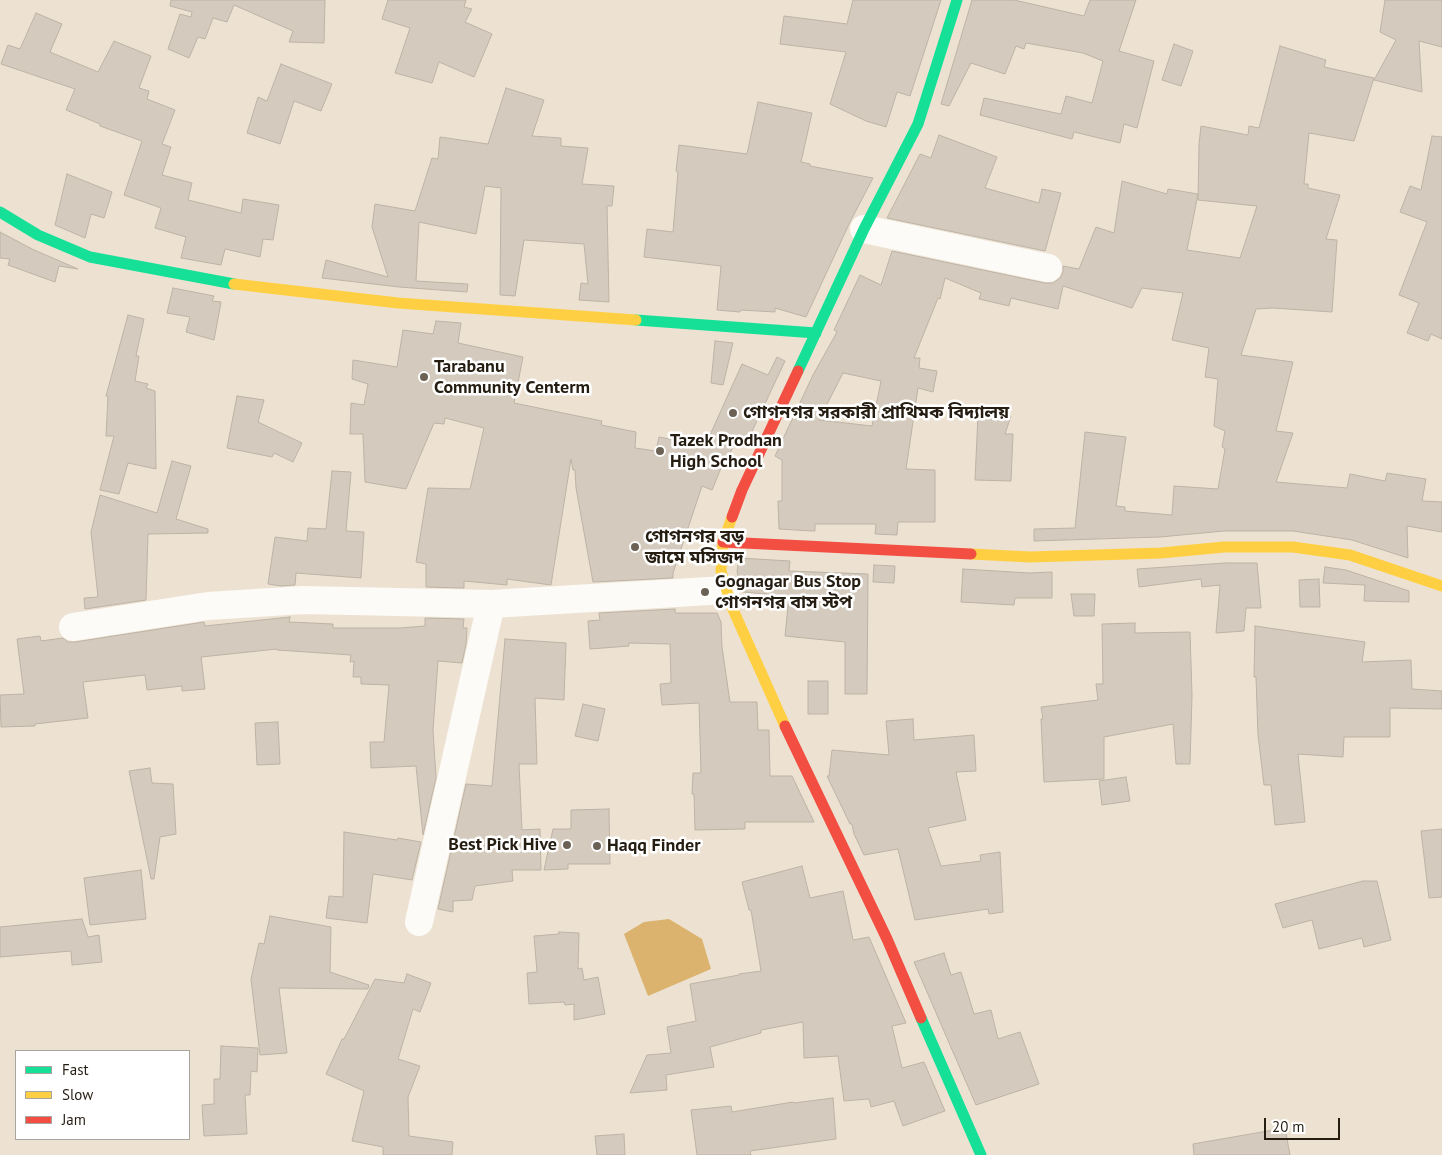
<!DOCTYPE html>
<meta charset="utf-8">
<style>
body{margin:0}
#map{position:relative;width:1442px;height:1155px;overflow:hidden;background:#ede2d1;font-family:"PT Sans",sans-serif}
canvas{display:block}
.legend{position:absolute;left:15px;top:1050px;width:175px;height:90px;box-sizing:border-box;background:#fff;border:1px solid #a8a5a0;margin:0;padding:6px 9px;list-style:none;font-size:15px;color:#251d12}
.legend li{display:flex;align-items:center;gap:10px;height:25px}
.legend b{width:25px;border:1px solid #a8a5a0}
.scale{position:absolute;left:1264px;top:1118px;width:76px;height:22px;box-sizing:border-box;border:2px solid #251d12;border-top:0;padding-left:6px;font-size:15px;line-height:18px;white-space:nowrap;color:#251d12;-webkit-text-stroke:4px #fff;paint-order:stroke}
</style>
<div id="map">
<canvas width="1442" height="1155"></canvas>
<ul class="legend">
<li><b style="height:6px;background:#16e098"></b>Fast</li>
<li><b style="height:6px;background:#ffcf43"></b>Slow</li>
<li><b style="height:6px;background:#f24e42"></b>Jam</li>
</ul>
<div class="scale">20 m</div>
</div>
<script>
const context = document.querySelector('canvas').getContext('2d');
context.lineJoin = 'round';
function fillPath(path, color) { context.fillStyle = color; context.fill(path, 'evenodd'); }
const toPath = rows => new Path2D(rows.map(r => 'M' + r).join(''));
function trace(path, color, width, dash) { context.strokeStyle = color; context.lineWidth = width; context.lineCap = dash ? 'butt' : 'round'; context.setLineDash(dash || []); context.stroke(path); }
function label(font, color, halo, rows, align = 'center') {
  context.font = font + ' "PT Sans","Noto Sans Bengali",sans-serif'; context.lineWidth = 5; context.setLineDash([]); context.textBaseline = 'middle'; context.strokeStyle = halo; context.fillStyle = color; for (const [text, x, y, turn = 0] of rows) {
    context.save(); context.translate(x, y); context.rotate((+turn || 0) * Math.PI / 180); context.textAlign = isNaN(turn) ? turn : align; if (halo) context.strokeText(text, 0, 0); context.fillText(text, 0, 0); context.restore();
  }
}
const water = toPath([
 [669,919,702,939,711,969,648,996,624,934,644,922]
]);
const building = toPath([
 [171,0,325,0,324,43,289,42,293,31,234,5,227,22,213,18,205,39,198,37,189,58,168,49,180,14,191,17,192,12,170,6,171,0],
 [388,0,466,0,464,7,472,9,465,22,492,34,474,77,439,62,432,83,395,73,410,28,382,19,388,0],
 [853,0,941,0,910,96,897,92,886,127,866,121,830,104,846,52,780,44,784,16,847,24,853,0],
 [972,0,1014,0,1084,16,1090,0,1136,0,1119,51,1154,61,1137,128,1124,124,1120,143,1074,132,1072,139,980,115,984,98,1061,114,1066,96,1092,103,1103,61,1083,53,1026,43,1024,49,1016,46,1005,74,971,63,949,106,941,104,972,0],
 [1385,0,1442,0,1442,47,1419,41,1422,92,1374,80,1396,40,1380,32,1385,0],
 [36,13,62,24,50,52,98,72,114,41,151,56,139,88,149,91,147,99,175,110,162,144,171,147,162,175,192,183,188,200,241,213,243,199,279,205,273,240,263,239,260,257,225,249,221,265,181,258,186,237,155,228,161,208,124,195,142,141,100,126,100,124,66,110,75,89,1,64,8,45,20,49,36,13],
 [1174,44,1193,51,1181,86,1162,80,1174,44],
 [1280,46,1326,60,1324,67,1374,78,1354,141,1309,133,1304,184,1308,184,1308,188,1340,195,1326,239,1337,240,1332,312,1273,308,1256,309,1241,355,1293,362,1276,431,1293,433,1276,482,1347,488,1350,474,1385,481,1387,473,1426,479,1422,501,1442,502,1442,532,1407,526,1408,558,1352,540,1293,531,1224,531,1160,537,1034,541,1034,529,1075,528,1085,432,1126,437,1116,506,1125,507,1125,511,1172,515,1174,486,1218,489,1225,449,1222,447,1225,431,1214,426,1218,379,1205,377,1209,348,1172,340,1183,293,1142,288,1132,308,1063,286,1058,309,1011,298,1009,306,979,299,981,293,945,278,940,299,938,298,914,358,920,358,919,368,937,371,933,392,918,388,906,469,935,470,935,522,898,522,897,535,875,534,876,524,815,524,815,531,813,531,779,529,778,501,782,501,782,460,775,456,813,375,837,332,834,330,860,275,881,285,892,251,1045,283,1053,283,1060,278,1063,272,1063,266,1079,269,1096,227,1114,233,1122,181,1167,194,1168,189,1198,194,1187,250,1240,258,1257,206,1198,200,1199,144,1201,126,1248,135,1249,126,1259,128,1280,46],
 [843,373,881,381,872,426,819,420,843,373],
 [281,64,332,84,321,111,294,101,280,144,247,133,258,97,267,101,281,64],
 [506,88,544,100,532,136,561,138,561,146,588,148,582,184,614,186,612,206,607,206,609,302,579,300,581,283,588,284,584,244,524,240,515,296,500,295,501,188,485,186,476,234,419,222,416,281,468,284,467,292,399,287,322,278,326,260,388,277,372,227,375,204,415,211,432,158,438,159,440,137,488,144,506,88],
 [758,102,812,113,801,162,810,164,810,166,873,178,850,222,806,317,775,308,775,312,741,310,740,312,717,310,721,266,644,257,647,229,673,232,678,172,676,171,679,145,747,154,758,102],
 [939,135,997,157,985,188,1039,203,1042,189,1061,193,1045,251,887,218,920,154,931,158,939,135],
 [1432,136,1442,137,1442,339,1431,334,1428,341,1407,333,1419,303,1399,295,1427,222,1400,212,1410,186,1421,190,1432,136],
 [67,174,112,192,104,218,91,214,85,238,55,225,67,174],
 [0,232,32,249,78,269,59,266,55,282,8,265,10,259,0,258,0,232],
 [173,288,214,296,212,301,221,302,214,340,186,332,190,317,167,313,173,288],
 [128,315,144,319,136,356,139,356,135,381,148,384,146,388,155,391,156,469,128,463,119,494,100,490,114,436,106,436,108,396,106,396,128,315],
 [436,321,461,323,458,343,523,357,514,403,602,421,601,425,636,432,635,448,656,451,659,437,705,446,742,364,768,375,777,357,785,361,747,442,737,438,726,462,724,461,712,490,702,486,673,573,673,578,593,582,576,488,575,470,573,470,571,459,551,585,507,579,507,585,464,581,464,588,426,587,426,564,416,562,428,488,470,489,484,428,445,418,444,424,434,423,406,489,365,482,363,434,350,434,351,403,364,405,368,384,352,379,353,360,397,367,403,330,433,334,436,321],
 [715,341,733,343,723,385,711,383,715,341],
 [237,396,264,400,258,422,302,443,293,462,274,453,272,457,227,448,237,396],
 [978,415,1011,416,1005,434,1013,434,1011,481,975,480,978,415],
 [172,461,191,466,176,519,208,529,208,533,148,534,146,600,85,609,84,598,98,597,91,532,100,495,157,513,172,461],
 [332,471,351,472,346,531,364,532,361,578,296,573,295,585,281,586,268,584,275,537,307,541,308,528,326,529,332,471],
 [739,558,790,561,789,571,868,574,867,694,845,694,845,642,785,636,789,596,743,592,737,572,739,558],
 [1225,563,1257,563,1261,608,1246,608,1244,631,1216,633,1220,585,1202,587,1201,579,1139,587,1137,569,1225,563],
 [874,565,895,566,894,583,873,582,874,565],
 [1325,567,1346,570,1409,591,1409,602,1364,601,1365,585,1323,583,1325,567],
 [963,569,1029,573,1052,572,1052,598,1015,598,1014,605,961,602,963,569],
 [1319,579,1320,607,1300,607,1299,580,1319,579],
 [1071,594,1095,594,1094,616,1074,616,1071,594],
 [675,609,675,613,717,613,721,622,722,647,730,702,757,702,758,730,769,730,770,776,792,776,814,822,745,822,745,829,695,830,694,794,692,794,693,773,701,773,699,703,662,705,660,684,671,683,670,644,629,643,629,646,590,649,588,621,600,620,599,613,675,609],
 [290,617,289,622,333,624,333,628,400,628,425,626,425,618,464,619,463,628,467,628,466,644,462,663,438,661,433,730,436,778,423,835,416,766,371,768,370,742,384,742,389,685,361,684,361,677,353,677,354,661,350,662,351,655,277,650,277,649,201,657,205,689,182,691,182,686,147,690,145,675,83,682,88,718,35,724,35,726,1,727,0,695,24,694,17,639,40,636,41,641,63,638,68,642,75,642,204,622,205,626,290,617],
 [1135,623,1135,633,1190,632,1192,695,1190,764,1176,764,1173,724,1104,737,1104,779,1044,782,1041,719,1043,719,1041,707,1098,700,1096,684,1103,684,1102,624,1135,623],
 [1255,626,1365,642,1362,662,1411,660,1412,689,1442,691,1442,709,1390,708,1390,737,1344,737,1343,757,1298,754,1305,822,1275,825,1271,785,1264,785,1258,735,1256,677,1254,677,1255,626],
 [505,639,566,643,564,700,535,698,537,764,519,764,522,830,540,829,541,870,512,870,513,881,475,886,472,900,453,901,453,912,438,909,466,784,492,786,505,639],
 [808,681,828,681,828,714,808,714,808,681],
 [583,704,605,709,598,741,575,736,583,704],
 [913,719,914,740,974,735,976,771,956,772,966,820,928,828,941,866,981,861,980,855,1000,852,1003,912,989,914,988,909,915,920,898,849,864,855,854,834,852,824,850,824,827,776,829,776,832,750,889,755,886,721,913,719],
 [278,722,280,764,257,765,255,723,278,722],
 [150,768,152,783,173,784,176,834,160,837,154,879,151,879,129,771,150,768],
 [1126,777,1130,801,1102,805,1099,781,1126,777],
 [609,809,610,864,568,864,568,869,544,870,553,829,571,829,571,810,609,809],
 [1442,829,1442,897,1429,898,1421,831,1442,829],
 [344,832,397,840,398,838,421,842,412,880,373,874,367,923,326,918,329,896,343,897,344,832],
 [802,866,810,898,843,891,853,940,869,937,906,1023,892,1026,902,1068,924,1062,945,1111,903,1126,894,1101,871,1107,869,1099,844,1101,838,1056,804,1058,803,1022,761,1030,761,1033,710,1047,714,1067,666,1075,667,1090,630,1093,647,1055,671,1053,667,1027,696,1021,690,984,739,975,739,974,761,971,751,910,749,910,742,882,802,866],
 [141,870,146,919,90,925,84,878,141,870],
 [1363,881,1377,881,1391,940,1364,947,1362,938,1319,949,1312,920,1283,928,1275,904,1363,881],
 [270,916,331,927,330,972,369,985,368,989,279,988,287,1053,260,1055,251,979,259,943,264,944,270,916],
 [82,919,88,937,99,935,102,962,72,965,71,951,0,957,0,927,82,919],
 [559,932,579,933,578,969,582,968,584,980,598,977,605,1014,574,1020,574,1004,565,1005,564,1002,529,1004,527,973,537,972,534,936,559,934,559,932],
 [944,953,951,975,961,972,974,1014,991,1010,998,1039,1020,1032,1039,1084,976,1105,914,962,944,953],
 [407,974,431,983,420,1012,413,1009,398,1059,420,1066,408,1097,409,1136,453,1142,452,1155,383,1155,383,1147,352,1141,364,1091,326,1074,342,1039,344,1039,375,979,404,983,407,974],
 [221,1046,258,1048,257,1072,251,1071,250,1095,245,1095,247,1134,204,1136,202,1105,214,1104,214,1079,220,1079,221,1046],
 [833,1098,836,1139,750,1151,751,1155,697,1155,691,1110,731,1106,732,1112,793,1102,794,1103,833,1098],
 [1285,1128,1290,1155,1194,1155,1193,1144,1285,1128],
 [624,1134,625,1155,597,1155,595,1136,624,1134]
]);
const street = toPath([
 [864,229,1048,268],
 [73,627,208,606,303,600,491,604,726,590],
 [419,922,491,604]
]);
const fast = toPath([
 [0,212,38,235,90,257,234,284],
 [636,320,816,333],
 [798,371,864,229,918,124,957,0],
 [921,1018,981,1155]
]);
const slow = toPath([
 [234,284,398,303,636,320],
 [732,517,723,542,721,571,731,605,785,726],
 [971,554,1030,557,1161,553,1224,547,1293,547,1350,555,1442,586]
]);
const jam = toPath([
 [732,517,742,490,798,371],
 [723,542,971,554],
 [785,726,887,939,921,1018]
]);
const markers = [
 [424,377,5,"#6b6255"],
 [733,413,5,"#6b6255"],
 [660,451,5,"#6b6255"],
 [635,547,5,"#6b6255"],
 [705,592,5,"#6b6255"],
 [567,845,5,"#6b6255"],
 [597,846,5,"#6b6255"]
];
const poiNames = [
 ["Tarabanu",434,367],
 ["Community Centerm",434,388],
 ["গোগনগর সরকারী প্রাথিমক বিদ্যালয়",743,413],
 ["Tazek Prodhan",670,441],
 ["High School",670,462],
 ["গোগনগর বড়",645,537],
 ["জামে মসিজদ",645,558],
 ["Gognagar Bus Stop",715,582],
 ["গোগনগর বাস স্টপ",715,603],
 ["Best Pick Hive",557,845,"right"],
 ["Haqq Finder",607,846]
];
fillPath(water, '#dbb36e');
fillPath(building, '#d4cbbe');
trace(building, '#bcb3a6', 1);
trace(street, '#fcfbf8', 28);
trace(fast, '#16e098', 11);
trace(slow, '#ffcf43', 11);
trace(jam, '#f24e42', 11);
for (const [x, y, r, color] of markers) { const dot = new Path2D(); dot.arc(x, y, r, 0, 2 * Math.PI); context.fillStyle = color; context.fill(dot); trace(dot, '#fff', 2); }
label('bold 18px', '#251d12', '#fff', poiNames, 'left');
</script>
